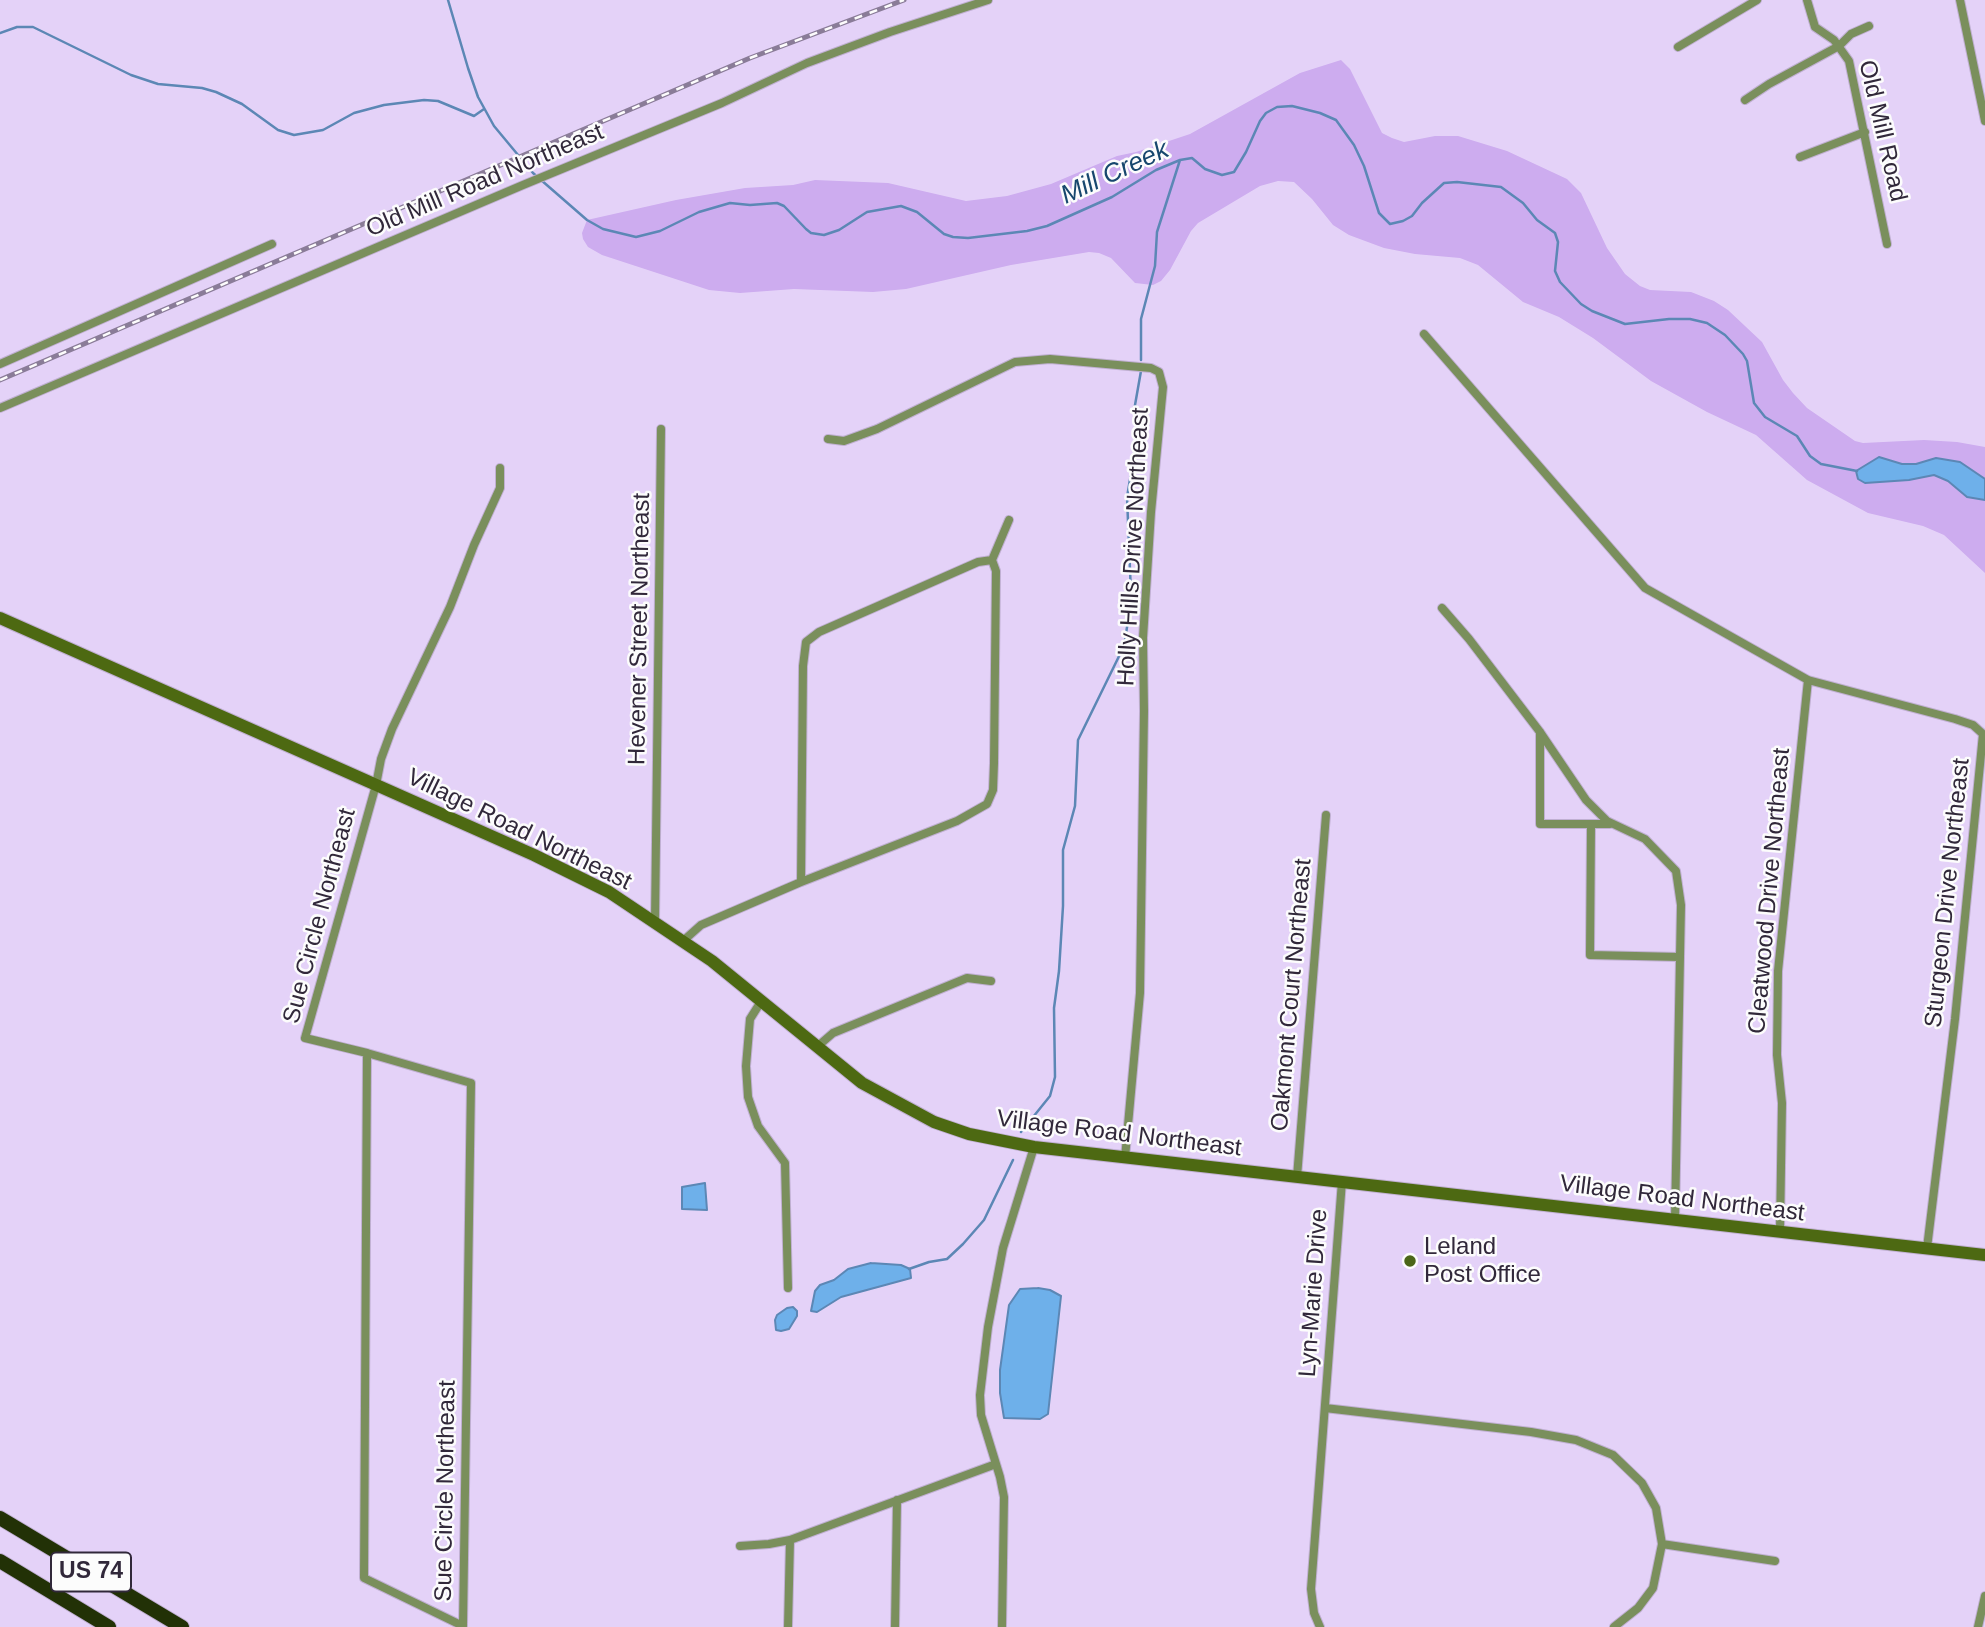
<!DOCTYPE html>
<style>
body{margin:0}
canvas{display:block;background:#e4d2f8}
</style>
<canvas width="1985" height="1627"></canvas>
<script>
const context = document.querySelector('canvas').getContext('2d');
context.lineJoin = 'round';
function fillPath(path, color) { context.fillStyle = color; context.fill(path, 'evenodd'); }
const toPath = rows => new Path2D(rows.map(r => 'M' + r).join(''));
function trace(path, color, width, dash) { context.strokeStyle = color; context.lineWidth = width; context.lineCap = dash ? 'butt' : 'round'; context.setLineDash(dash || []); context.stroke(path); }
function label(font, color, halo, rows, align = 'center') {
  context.font = font + ' Helvetica,sans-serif'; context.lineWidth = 5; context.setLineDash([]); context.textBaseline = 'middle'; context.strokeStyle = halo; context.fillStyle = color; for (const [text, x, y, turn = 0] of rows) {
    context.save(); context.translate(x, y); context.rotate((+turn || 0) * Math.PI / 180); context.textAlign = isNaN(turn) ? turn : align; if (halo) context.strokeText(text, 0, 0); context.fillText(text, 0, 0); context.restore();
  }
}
const green = toPath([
 [1341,60,1350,69,1382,133,1392,138,1404,142,1435,136,1458,136,1507,151,1567,179,1581,193,1607,248,1625,274,1640,286,1650,290,1691,292,1714,301,1728,310,1762,342,1783,380,1793,393,1807,408,1855,441,1863,443,1924,440,1957,442,1985,447,1985,479,1960,462,1936,458,1916,464,1902,464,1879,457,1865,483,1909,480,1934,475,1948,481,1967,497,1985,500,1985,573,1944,535,1923,526,1868,513,1807,480,1756,435,1707,412,1651,381,1593,338,1559,317,1523,302,1478,265,1460,258,1415,254,1384,248,1349,235,1333,225,1312,199,1294,182,1278,181,1260,186,1198,223,1191,231,1170,270,1161,281,1153,285,1135,283,1111,258,1099,253,1089,252,1011,265,906,289,873,292,794,289,740,293,709,290,602,255,588,247,583,239,582,233,587,220,676,200,745,188,793,185,815,180,888,183,966,201,1007,196,1051,184,1117,156,1136,152,1190,134,1300,73]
]);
const water = toPath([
 [1879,457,1902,464,1916,464,1936,458,1960,462,1985,479,1985,500,1967,497,1948,481,1934,475,1909,480,1865,483,1858,479,1856,471,1879,457],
 [705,1183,707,1210,682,1209,682,1187,705,1183],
 [871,1263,901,1265,910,1269,911,1278,841,1297,817,1312,811,1311,815,1291,820,1285,834,1280,848,1269,871,1263],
 [1038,1288,1050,1290,1061,1296,1048,1414,1040,1419,1004,1418,1000,1393,1000,1370,1009,1305,1020,1289,1038,1288],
 [793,1307,797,1311,797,1316,789,1329,781,1331,776,1330,775,1320,777,1315,787,1308,793,1307]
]);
const stream = toPath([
 [448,0,468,68,478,97,494,126,533,173,587,220,603,229,636,237,660,231,699,212,730,203,750,205,777,203,784,206,806,229,811,233,824,235,839,230,867,212,901,206,917,212,944,234,953,237,968,238,1027,231,1047,226,1112,197,1156,170,1180,160,1192,158,1205,169,1222,175,1234,172,1246,152,1260,121,1266,113,1277,107,1292,106,1320,113,1336,120,1354,145,1364,166,1379,213,1390,224,1403,221,1412,216,1422,203,1444,183,1457,182,1501,187,1523,203,1537,220,1555,233,1558,242,1555,271,1560,282,1581,304,1592,311,1625,324,1669,319,1690,319,1707,323,1725,335,1743,354,1747,361,1754,403,1765,417,1797,436,1810,456,1821,464,1857,471],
 [0,33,17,27,33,27,131,75,158,84,202,88,216,92,242,104,278,130,294,135,323,130,354,113,384,105,424,100,438,101,474,116,484,109],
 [1141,360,1141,319,1155,266,1157,232,1180,160],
 [1021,1132,1050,1096,1055,1077,1054,1008,1059,971,1063,906,1063,850,1075,806,1078,740,1124,646,1128,621,1131,594,1127,497,1137,439,1135,405,1141,371],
 [909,1269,929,1262,947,1259,963,1244,984,1220,1013,1160]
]);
const street = toPath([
 [1807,0,1815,27,1834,40,1849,61,1887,244],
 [1960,0,1985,121],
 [1678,47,1757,0],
 [1745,100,1769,84,1839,46,1851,34,1869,26],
 [1800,157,1865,132],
 [1424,334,1645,588,1808,680,1955,719,1973,725,1983,734,1955,1019,1927,1248],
 [0,364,272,244],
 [0,408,523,185,722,103,807,63,890,32,988,0],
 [828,439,844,441,877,429,1015,362,1050,359,1151,368,1159,372,1163,387,1151,512,1143,638,1144,711,1140,993,1125,1158],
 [992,560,996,571,994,763,993,790,987,804,957,821,801,882,803,666,806,642,819,632,978,562,992,560],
 [992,560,1009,520],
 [1442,608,1469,639,1540,732,1586,800,1607,821,1645,839,1676,871,1681,905,1675,1219],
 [1540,732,1540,824,1610,824],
 [1591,824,1590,955,1680,957],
 [655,922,661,429],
 [683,941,701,925,801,882],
 [762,1000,750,1019,746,1066,748,1097,758,1126,785,1163,788,1288],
 [818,1046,833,1033,967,978,991,981],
 [367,1053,471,1083,463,1626,364,1578,367,1053],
 [367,1053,305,1038,376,785,381,759,392,729,450,607,474,545,500,488,500,468],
 [1297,1177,1326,815],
 [1780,1231,1782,1103,1777,1055,1778,971,1808,680],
 [1325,1408,1531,1432,1576,1440,1613,1455,1642,1483,1656,1508,1662,1544,1653,1588,1638,1608,1614,1627],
 [1662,1544,1775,1561],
 [740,1546,769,1544,790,1540,996,1464],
 [788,1627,790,1540],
 [895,1627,897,1500],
 [1002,1627,1004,1497,1000,1477,981,1415,980,1395,988,1327,1003,1248,1034,1147],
 [1320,1627,1314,1613,1311,1589,1342,1181],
 [1978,1627,1985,1596]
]);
const secondary = toPath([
 [0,618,534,855,609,892,712,961,862,1083,934,1122,969,1134,1034,1147,1985,1255]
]);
const highway = toPath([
 [0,1518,182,1627],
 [0,1561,109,1627]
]);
const rail = toPath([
 [0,380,750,58,904,0]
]);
const markers = [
 [1410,1261,7,"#4b6618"]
];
const shields = [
 [91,1572,80]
];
const shieldNames = [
 ["US 74",91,1572]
];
const streetNames = [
 ["Old Mill Road",1882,131,77],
 ["Old Mill Road Northeast",485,181,-23],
 ["Holly Hills Drive Northeast",1134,547,-87],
 ["Hevener Street Northeast",640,629,-89],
 ["Village Road Northeast",519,830,26],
 ["Cleatwood Drive Northeast",1770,891,-85],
 ["Sturgeon Drive Northeast",1948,893,-84],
 ["Sue Circle Northeast",320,916,-75],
 ["Oakmont Court Northeast",1292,995,-85],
 ["Village Road Northeast",1119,1134,7],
 ["Village Road Northeast",1682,1199,7],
 ["Lyn-Marie Drive",1314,1293,-86],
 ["Sue Circle Northeast",446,1491,-89]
];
const poiNames = [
 ["Leland",1424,1247],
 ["Post Office",1424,1275]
];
const waterNames = [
 ["Mill Creek",1115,173,-25]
];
fillPath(green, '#cdacef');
fillPath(water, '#6eb0ea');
trace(water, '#5c87b5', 2);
trace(stream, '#5c87b5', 2.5);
trace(street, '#c0b0d2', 10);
trace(secondary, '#c0b0d2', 14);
trace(highway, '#c0b0d2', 16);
trace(street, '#7a8f5c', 8);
trace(secondary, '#4d6912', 12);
trace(highway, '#223106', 14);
trace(rail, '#8a7c98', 5);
trace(rail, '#fcfcfc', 2.5, [8]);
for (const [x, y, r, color] of markers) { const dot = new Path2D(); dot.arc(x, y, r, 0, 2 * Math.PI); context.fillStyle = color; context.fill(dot); trace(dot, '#fcfcfc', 2.5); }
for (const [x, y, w] of shields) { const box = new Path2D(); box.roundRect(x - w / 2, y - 19.5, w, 39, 5); context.fillStyle = '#fcfcfc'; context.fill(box); trace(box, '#31283a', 2); }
label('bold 23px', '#31283a', null, shieldNames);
label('24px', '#31283a', '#fcfcfc', streetNames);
label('24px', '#31283a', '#fcfcfc', poiNames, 'left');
label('italic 26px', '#17476e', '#fcfcfc', waterNames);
</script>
